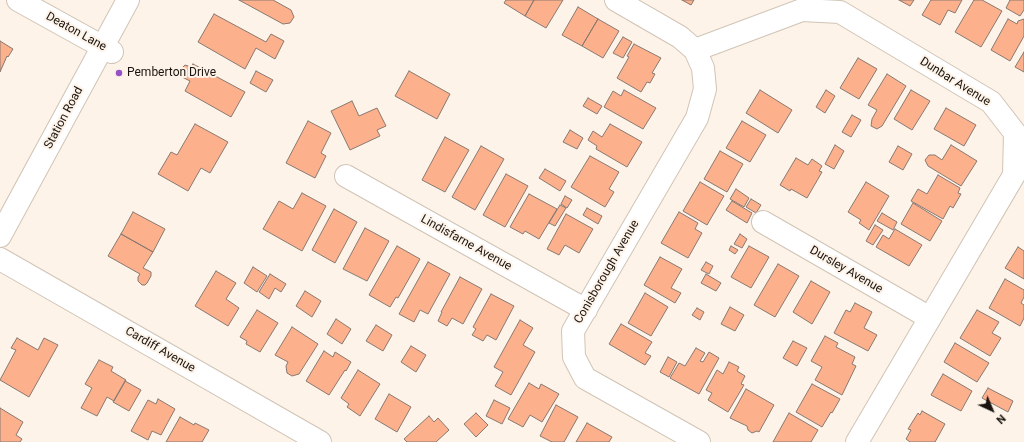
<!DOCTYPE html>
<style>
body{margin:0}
#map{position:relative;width:1024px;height:442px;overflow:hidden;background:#fef3e8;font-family:Roboto,sans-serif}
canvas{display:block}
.north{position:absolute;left:972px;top:390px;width:40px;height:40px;-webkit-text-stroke:3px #fef3e8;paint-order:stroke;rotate:136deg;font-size:11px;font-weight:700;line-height:16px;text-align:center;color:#1a1510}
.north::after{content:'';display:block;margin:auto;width:14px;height:18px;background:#1a1510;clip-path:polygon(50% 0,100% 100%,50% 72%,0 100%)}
</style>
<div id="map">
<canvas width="1024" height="442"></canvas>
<div class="north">N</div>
</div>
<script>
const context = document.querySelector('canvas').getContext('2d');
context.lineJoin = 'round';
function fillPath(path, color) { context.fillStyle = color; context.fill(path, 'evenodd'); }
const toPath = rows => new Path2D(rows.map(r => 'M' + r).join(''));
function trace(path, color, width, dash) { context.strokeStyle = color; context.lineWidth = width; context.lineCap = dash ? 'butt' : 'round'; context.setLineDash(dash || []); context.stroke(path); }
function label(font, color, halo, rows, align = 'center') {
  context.font = font + ' Roboto,sans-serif'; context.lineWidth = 4; context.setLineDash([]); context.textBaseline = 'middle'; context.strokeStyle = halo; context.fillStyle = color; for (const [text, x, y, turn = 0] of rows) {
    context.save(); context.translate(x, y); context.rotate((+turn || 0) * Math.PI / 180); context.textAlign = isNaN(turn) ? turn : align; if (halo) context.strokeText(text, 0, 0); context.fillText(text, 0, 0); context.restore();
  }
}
const building = toPath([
 [239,0,273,0,291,10,294,17,290,23,283,24,239,0],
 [506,0,534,0,525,16,504,3,506,0],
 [534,0,563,0,546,28,525,16,534,0],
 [682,0,694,0,691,5,682,0],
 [899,0,914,0,910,6,899,0],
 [931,0,962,0,955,13,948,10,940,25,922,15,931,0],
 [974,0,982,0,1002,11,981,47,955,32,974,0],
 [1010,0,1024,0,1024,10,1020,16,1006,8,1010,0],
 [578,7,598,19,582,46,562,35,578,7],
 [214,14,266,42,271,34,284,41,275,59,256,48,245,69,198,42,214,14],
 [598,19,619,31,603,58,582,46,598,19],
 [1008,19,1017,24,1018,21,1024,19,1024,36,1010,61,991,50,1008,19],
 [623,37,632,42,623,58,613,53,623,37],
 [0,41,13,49,8,57,7,56,0,72,0,41],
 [634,44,661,58,652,73,655,74,650,83,647,82,641,92,617,78,629,57,627,56,634,44],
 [1024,52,1024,72,1015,67,1024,52],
 [858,58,877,69,859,99,840,88,858,58],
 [193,64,245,92,231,117,185,91,190,81,182,77,180,70,185,65,191,67,193,64],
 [256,71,273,80,266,92,250,83,256,71],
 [409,71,450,94,437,119,395,96,409,71],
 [887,74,906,86,882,126,877,129,871,126,872,119,877,110,868,105,887,74],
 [624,90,656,108,643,129,604,107,613,91,621,96,624,90],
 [760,90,792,110,778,133,746,113,760,90],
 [826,90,835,96,825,113,816,107,826,90],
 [911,90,930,101,912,130,894,119,911,90],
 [588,98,602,106,597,114,583,106,588,98],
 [352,101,359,116,377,108,386,126,377,130,380,136,350,150,331,111,352,101],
 [946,108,976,125,964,146,934,129,946,108],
 [852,115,861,120,851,137,842,132,852,115],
 [308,121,331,133,321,153,326,156,315,178,286,163,308,121],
 [742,121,766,135,750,162,726,148,742,121],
 [195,124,228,142,210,173,201,168,188,191,158,174,171,152,177,155,195,124],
 [610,124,642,142,627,167,596,149,597,146,588,140,593,131,602,137,610,124],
 [570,130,583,138,577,149,563,142,570,130],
 [445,137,469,150,445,192,422,180,445,137],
 [835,145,844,151,834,169,825,164,835,145],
 [951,145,977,161,961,186,928,166,925,160,929,155,935,155,942,160,951,145],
 [481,146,504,159,475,210,452,197,481,146],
 [898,146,912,154,903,170,889,162,898,146],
 [720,151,743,164,727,192,704,179,720,151],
 [590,156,619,172,609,189,614,192,605,207,571,187,590,156],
 [796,158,808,165,812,159,822,166,819,171,822,172,807,198,791,189,790,191,780,185,796,158],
 [545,169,566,181,560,191,539,178,545,169],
 [506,174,528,186,505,227,483,215,506,174],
 [938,175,960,188,958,193,961,194,953,208,950,206,943,219,911,201,918,189,927,194,938,175],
 [700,182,724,196,707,225,683,211,700,182],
 [866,182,889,196,869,230,859,223,861,220,848,212,866,182],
 [736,189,749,198,744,207,730,199,736,189],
 [302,193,326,206,302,251,263,229,279,201,293,209,302,193],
 [529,194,557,209,539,239,525,231,523,234,510,227,529,194],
 [565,196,572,200,567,208,561,204,565,196],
 [751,199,761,205,756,213,746,207,751,199],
 [732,201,752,213,747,223,726,210,732,201],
 [913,203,942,221,930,241,901,224,913,203],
 [560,205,566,208,555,226,549,223,560,205],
 [587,208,602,216,598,224,583,215,587,208],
 [334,209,357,222,335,263,312,250,334,209],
 [133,212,165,229,153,252,121,234,133,212],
 [679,212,698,223,695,229,702,233,688,258,661,243,679,212],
 [882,213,897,222,893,230,877,221,882,213],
 [566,214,593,229,579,253,565,245,559,255,547,249,566,214],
 [875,225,883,230,873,245,866,241,875,225],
 [365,228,389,241,367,281,343,269,365,228],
 [895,229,922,245,909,266,876,247,883,235,889,239,895,229],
 [121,234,153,252,143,268,151,272,151,276,147,283,145,285,142,285,138,281,138,277,140,274,108,256,121,234],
 [740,234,747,239,742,248,734,244,740,234],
 [397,246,420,259,398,298,396,297,390,307,369,295,397,246],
 [731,246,738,250,735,254,729,250,731,246],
 [749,246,769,257,751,288,731,277,749,246],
 [1018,247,1024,251,1024,279,1005,268,1018,247],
 [660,257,682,269,671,288,681,293,675,303,644,285,660,257],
 [428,262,450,274,428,314,420,310,414,322,399,314,428,262],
 [706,262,713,266,709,274,701,270,706,262],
 [778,264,799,276,775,317,754,305,778,264],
 [253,267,267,276,257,292,244,283,253,267],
 [216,271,236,283,226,299,239,308,228,326,195,306,216,271],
 [270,274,286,284,281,292,275,288,269,299,259,292,270,274],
 [706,274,721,283,716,291,701,283,706,274],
 [460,277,482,289,463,324,452,318,447,326,438,321,442,312,441,312,460,277],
 [1005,279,1024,290,1024,297,1021,303,1024,305,1024,318,1020,326,989,308,1005,279],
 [811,281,830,292,812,324,793,312,811,281],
 [305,291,321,301,312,317,296,306,305,291],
 [645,293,668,307,651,336,628,323,645,293],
 [491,294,514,306,496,340,487,335,483,341,472,335,476,329,473,327,491,294],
 [855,303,872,312,864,328,877,335,868,351,834,333,846,310,850,312,855,303],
 [730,307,744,315,735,331,721,324,730,307],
 [697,308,704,312,700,320,692,315,697,308],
 [257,310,278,323,260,352,246,344,247,341,240,337,257,310],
 [977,310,999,322,992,333,1001,338,990,356,960,338,977,310],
 [336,319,351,329,342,344,327,334,336,319],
 [520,320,533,328,523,345,535,352,511,395,495,386,503,372,494,367,520,320],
 [621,324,652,342,645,353,651,356,645,365,609,344,621,324],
 [376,325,392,335,383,351,366,341,376,325],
 [292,327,318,344,299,374,292,376,287,373,286,366,288,362,275,355,292,327],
 [825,336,838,343,836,347,855,357,852,364,856,366,842,395,815,380,822,367,811,361,825,336],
 [17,338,38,350,44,338,58,345,29,397,0,380,16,350,11,348,17,338],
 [793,341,807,348,797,366,783,358,793,341],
 [955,343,989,363,977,382,944,362,955,343],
 [411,346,426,355,416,372,401,362,411,346],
 [696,348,705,353,700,361,703,362,709,352,719,358,699,394,670,378,679,363,685,366,696,348],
 [324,351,333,357,335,352,351,362,346,371,345,370,329,395,306,381,324,351],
 [668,357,677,362,669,377,660,372,668,357],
 [99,360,113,367,111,371,126,380,114,401,107,397,97,416,81,408,92,388,85,384,99,360],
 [729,362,739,367,737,371,745,376,741,384,744,385,728,412,708,400,712,393,706,390,717,370,723,374,729,362],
 [358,370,380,384,360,416,347,407,349,404,341,398,358,370],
 [943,374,972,391,961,411,931,395,943,374],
 [125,381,141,390,129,411,113,402,125,381],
 [529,383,539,389,541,384,559,394,542,422,530,415,523,427,508,419,529,383],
 [812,384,840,399,832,413,831,412,822,427,796,412,812,384],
 [988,388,1013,401,1008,412,982,398,988,388],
 [746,389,774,405,759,432,757,431,752,433,748,430,747,426,730,418,746,389],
 [389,394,411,407,397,432,375,419,389,394],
 [158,399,175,409,161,435,152,431,148,440,131,431,148,400,156,404,158,399],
 [494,400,510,408,502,424,486,416,494,400],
 [556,405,578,417,564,442,552,442,540,436,556,405],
 [0,408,23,422,16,435,22,439,20,442,0,442,0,408],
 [922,411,945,424,935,442,910,442,906,439,911,430,908,429,918,413,920,415,922,411],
 [476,413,488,425,476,437,464,424,476,413],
 [789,413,818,430,811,442,773,442,789,413],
 [429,416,434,422,438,418,449,430,436,442,407,442,404,439,429,416],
 [180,417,194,425,195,423,209,430,202,442,166,442,180,417],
 [587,423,612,437,609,442,576,442,587,423]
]);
const minor = toPath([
 [18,0,112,52],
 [616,0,680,37,695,50,703,68,705,89,697,118,573,331,574,357,585,378,699,442],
 [695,50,802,10,840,12,991,102,1015,133,1014,175,857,442],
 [346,176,586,310],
 [763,222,930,318],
 [0,259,320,442]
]);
const secondary = toPath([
 [0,236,128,0]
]);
const markers = [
 [119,73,4,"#9652c6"]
];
const streetNames = [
 ["Deaton Lane",76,32,29],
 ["Dunbar Avenue",955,82,32],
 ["Station Road",64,118,-62],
 ["Lindisfarne Avenue",466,243,29],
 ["Dursley Avenue",846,270,30],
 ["Conisborough Avenue",607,272,-60],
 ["Cardiff Avenue",160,350,30]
];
const poiNames = [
 ["Pemberton Drive",127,73]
];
fillPath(building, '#fdb08c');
trace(building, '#897870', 1);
trace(minor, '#d0c4b6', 24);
trace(secondary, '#d0c4b6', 24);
trace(minor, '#fff', 22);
trace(secondary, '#fff', 22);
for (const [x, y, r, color] of markers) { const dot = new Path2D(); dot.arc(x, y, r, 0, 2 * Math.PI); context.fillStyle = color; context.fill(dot); trace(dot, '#fef3e8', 1.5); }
label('12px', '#1a1510', '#fef3e8', streetNames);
label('12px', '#1a1510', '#fef3e8', poiNames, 'left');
</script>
